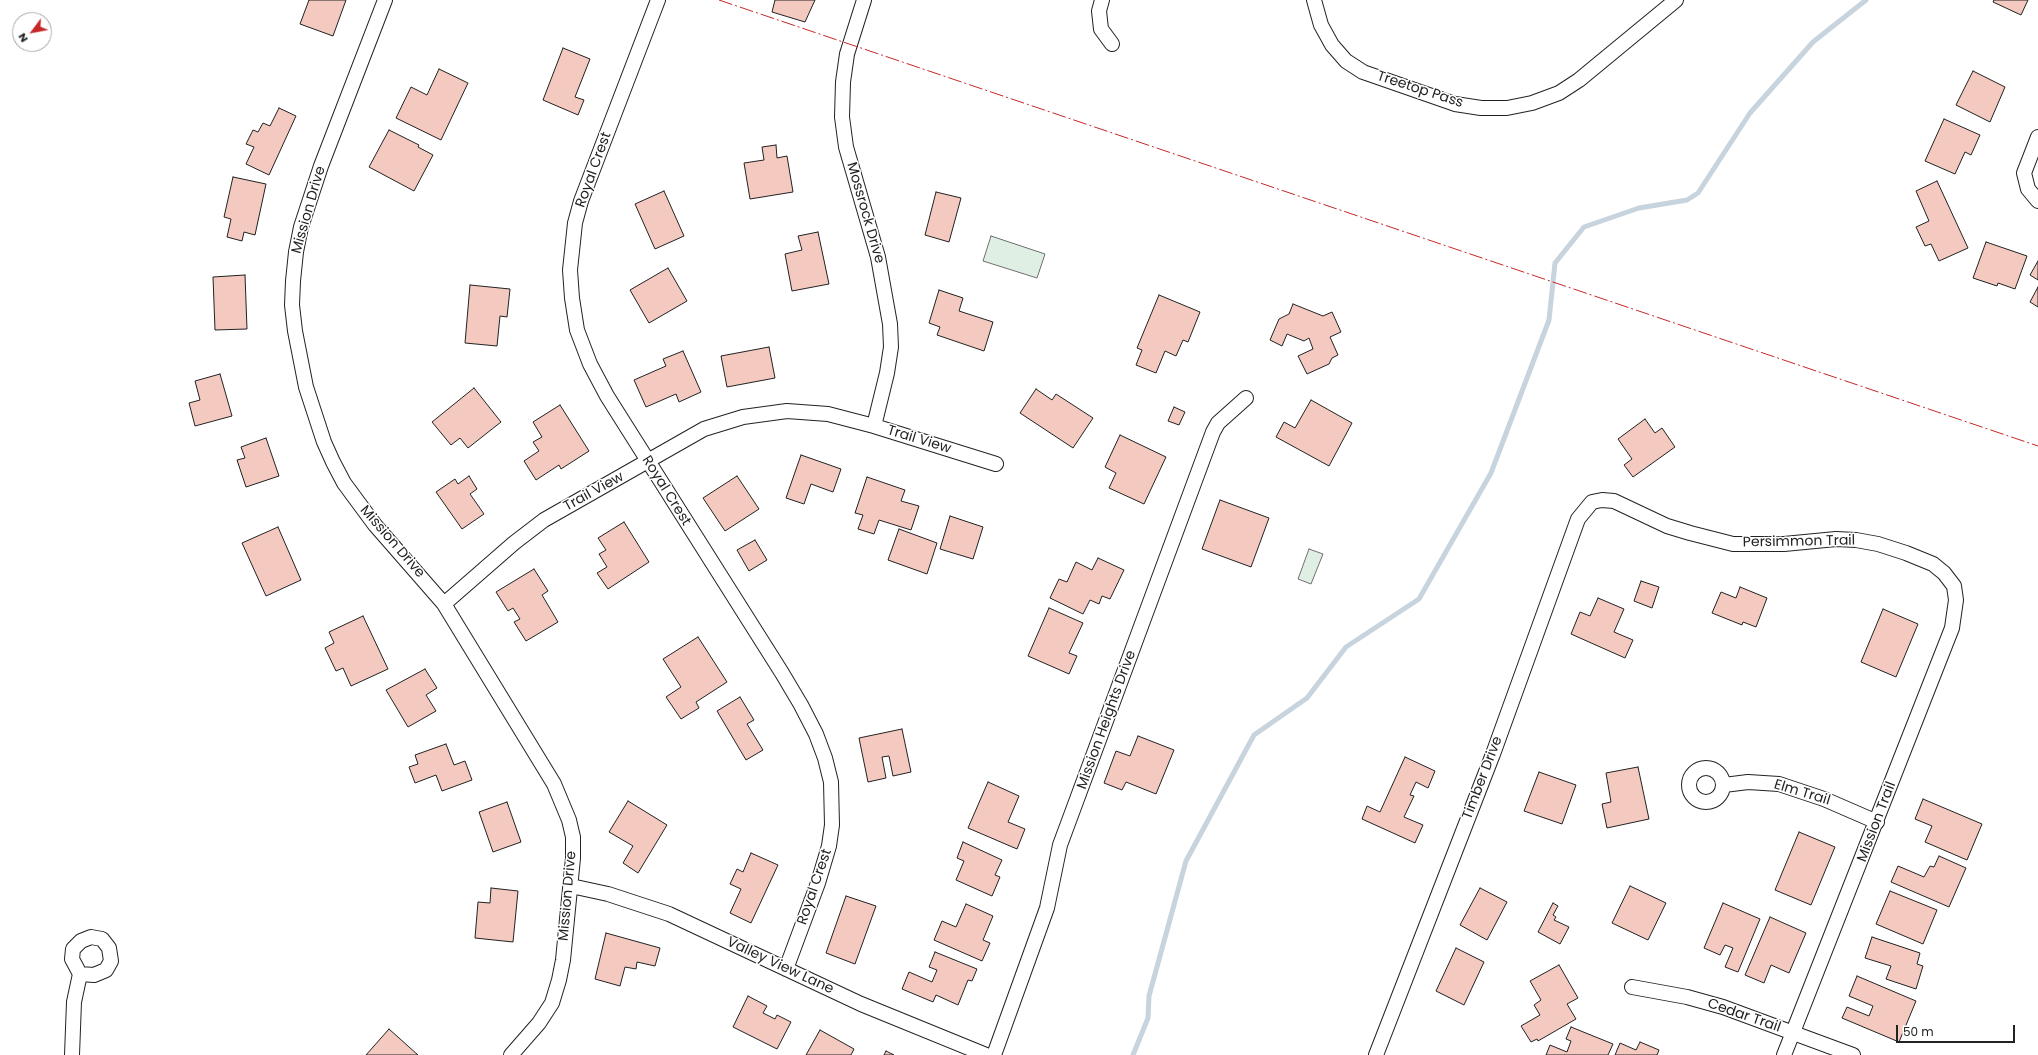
<!DOCTYPE html>
<style>
body{margin:0}
#map{position:relative;width:2038px;height:1055px;overflow:hidden;background:#fff;font-family:Poppins,sans-serif}
canvas{display:block}
.north{position:absolute;left:12px;top:12px;width:40px;height:40px;box-sizing:border-box;background:#fff;border:1px solid #a7a7a7;border-radius:50%;rotate:238deg;font-size:11px;font-weight:700;line-height:16px;text-align:center;color:#222}
.north::after{content:'';display:block;margin:auto;width:14px;height:18px;background:#c62828;clip-path:polygon(50% 0,100% 100%,50% 72%,0 100%)}
.scale{position:absolute;left:1896px;top:1025px;width:119px;height:18px;box-sizing:border-box;border:2px solid #222;border-top:0;padding-left:5px;font-size:12px;line-height:14px;white-space:nowrap;color:#222;-webkit-text-stroke:3px #fff;paint-order:stroke}
</style>
<div id="map">
<canvas width="2038" height="1055"></canvas>
<div class="north">N</div>
<div class="scale">50 m</div>
</div>
<script>
const context = document.querySelector('canvas').getContext('2d');
context.lineJoin = 'round';
function fillPath(path, color) { context.fillStyle = color; context.fill(path, 'evenodd'); }
const toPath = rows => new Path2D(rows.map(r => 'M' + r).join(''));
function trace(path, color, width, dash) { context.strokeStyle = color; context.lineWidth = width; context.lineCap = dash ? 'butt' : 'round'; context.setLineDash(dash || []); context.stroke(path); }
function label(font, color, halo, rows, align = 'center') {
  context.font = font + ' Poppins,sans-serif'; context.lineWidth = 3; context.setLineDash([]); context.textBaseline = 'middle'; context.strokeStyle = halo; context.fillStyle = color; for (const [text, x, y, turn = 0] of rows) {
    context.save(); context.translate(x, y); context.rotate((+turn || 0) * Math.PI / 180); context.textAlign = isNaN(turn) ? turn : align; if (halo) context.strokeText(text, 0, 0); context.fillText(text, 0, 0); context.restore();
  }
}
const green = toPath([
 [991,236,1045,254,1037,278,983,261,991,236],
 [1309,549,1323,554,1311,584,1298,579,1309,549]
]);
const stream = toPath([
 [1133,1055,1148,1018,1149,996,1186,861,1254,735,1307,698,1346,647,1419,599,1491,473,1549,320,1555,263,1584,227,1639,208,1687,200,1698,193,1750,113,1813,42,1866,0]
]);
const building = toPath([
 [309,0,346,0,333,36,300,24,309,0],
 [775,0,815,0,805,22,772,12,775,0],
 [1994,0,2028,0,2021,15,1993,2,1994,0],
 [563,48,590,59,575,97,584,100,578,115,543,100,563,48],
 [439,69,468,83,441,140,396,118,411,87,427,95,439,69],
 [1973,71,2005,87,1990,122,1956,105,1973,71],
 [279,108,296,116,269,175,246,164,254,147,246,144,253,130,258,132,263,123,270,126,279,108],
 [1944,119,1980,135,1971,155,1965,152,1955,174,1925,161,1944,119],
 [389,130,419,145,418,147,433,155,414,191,369,167,389,130],
 [776,145,777,158,787,156,793,192,750,199,744,163,764,160,762,147,776,145],
 [233,177,266,184,255,235,244,232,242,241,227,237,231,219,224,217,233,177],
 [1937,181,1968,248,1939,261,1931,244,1925,246,1916,227,1929,221,1916,191,1937,181],
 [664,191,684,236,655,249,635,204,664,191],
 [936,192,961,198,949,242,925,235,936,192],
 [818,232,829,284,792,291,785,254,802,250,798,236,818,232],
 [1986,242,2027,256,2015,289,1998,283,1997,286,1973,278,1986,242],
 [2038,261,2038,280,2030,275,2038,261],
 [668,268,687,301,649,323,630,290,668,268],
 [245,275,247,329,215,330,213,277,245,275],
 [470,285,510,289,507,317,500,316,497,346,465,343,470,285],
 [2038,287,2038,307,2030,302,2038,287],
 [939,290,963,298,959,311,993,322,984,351,937,335,940,327,929,323,939,290],
 [1159,295,1200,312,1188,342,1183,340,1176,356,1165,351,1156,373,1136,365,1142,350,1137,348,1159,295],
 [1293,304,1323,316,1332,312,1341,332,1330,337,1338,355,1332,358,1329,364,1307,374,1298,356,1313,349,1309,338,1304,341,1287,334,1282,346,1270,340,1279,319,1289,314,1293,304],
 [769,347,775,378,727,387,721,356,769,347],
 [683,351,701,392,679,402,676,394,646,407,634,380,666,366,663,359,683,351],
 [220,374,232,416,195,426,189,403,200,400,195,381,220,374],
 [474,388,501,422,468,448,460,438,451,445,432,422,474,388],
 [1036,389,1052,400,1056,394,1093,418,1073,448,1020,413,1036,389],
 [1311,400,1352,423,1329,466,1276,437,1284,422,1295,428,1311,400],
 [560,405,589,451,561,469,559,465,536,480,524,461,539,451,533,442,542,437,533,422,560,405],
 [1174,407,1185,412,1179,425,1168,421,1174,407],
 [1645,419,1655,433,1662,428,1675,447,1633,477,1624,465,1632,459,1618,439,1645,419],
 [1120,435,1166,457,1144,504,1109,488,1116,473,1105,467,1120,435],
 [266,438,279,476,246,487,237,460,245,458,241,447,266,438],
 [801,455,841,469,833,492,811,484,804,504,786,498,801,455],
 [469,476,477,489,470,494,484,514,462,529,436,492,455,479,458,484,469,476],
 [737,476,759,509,725,531,703,498,737,476],
 [867,477,905,490,901,501,919,506,911,530,879,520,874,534,858,529,863,515,855,513,867,477],
 [1220,500,1269,518,1251,567,1202,549,1220,500],
 [950,516,983,527,973,559,940,549,950,516],
 [624,522,649,562,608,589,597,573,607,567,599,554,606,550,598,538,624,522],
 [278,527,301,580,266,596,242,543,278,527],
 [899,529,937,543,927,574,888,560,899,529],
 [755,540,767,560,749,571,737,550,755,540],
 [1098,558,1124,570,1110,599,1102,596,1099,604,1090,600,1083,614,1050,598,1059,579,1067,582,1076,562,1092,570,1098,558],
 [534,569,548,591,542,595,558,622,526,641,514,622,520,619,513,608,508,611,496,592,534,569],
 [1641,581,1659,587,1652,608,1634,601,1641,581],
 [1740,587,1767,598,1756,627,1743,622,1742,625,1712,613,1721,592,1736,598,1740,587],
 [1598,598,1624,609,1614,632,1633,640,1625,658,1571,634,1580,612,1590,616,1598,598],
 [1049,608,1083,623,1069,653,1077,656,1069,674,1028,656,1049,608],
 [1883,609,1918,624,1896,677,1861,662,1883,609],
 [363,616,388,669,351,686,343,668,336,671,325,648,334,643,329,632,363,616],
 [698,637,727,682,696,702,699,708,681,719,666,697,681,687,663,659,698,637],
 [425,669,437,688,426,695,436,711,408,727,386,690,425,669],
 [740,697,754,720,747,724,763,750,746,760,717,711,740,697],
 [902,729,911,772,893,776,889,756,882,757,886,778,868,782,859,738,902,729],
 [1138,736,1174,750,1156,794,1126,782,1122,790,1104,783,1116,751,1130,756,1138,736],
 [446,744,454,765,465,761,472,780,442,791,436,775,415,783,409,767,418,764,415,755,446,744],
 [1405,757,1435,771,1428,788,1416,782,1410,795,1414,796,1404,817,1423,825,1415,843,1362,819,1367,806,1380,812,1405,757],
 [1638,767,1649,819,1607,828,1602,804,1611,802,1606,773,1638,767],
 [1539,772,1576,785,1562,824,1524,811,1539,772],
 [988,782,1019,796,1008,822,1025,829,1017,849,968,828,988,782],
 [1923,799,1982,824,1967,860,1925,842,1932,826,1915,819,1923,799],
 [628,801,667,825,638,873,623,863,633,846,609,832,628,801],
 [507,802,521,842,493,852,479,812,507,802],
 [1799,832,1835,847,1811,905,1775,890,1799,832],
 [963,842,1002,860,995,875,1000,877,992,896,956,880,964,861,957,858,963,842],
 [751,853,778,865,751,923,730,913,741,889,730,884,737,869,743,872,751,853],
 [1939,856,1966,868,1949,907,1891,882,1898,866,1924,877,1930,866,1934,867,1939,856],
 [1630,886,1666,903,1648,940,1612,923,1630,886],
 [491,888,518,891,513,942,475,938,478,902,490,903,491,888],
 [1480,888,1507,902,1487,940,1460,925,1480,888],
 [1890,891,1937,910,1923,944,1876,924,1890,891],
 [846,896,876,906,855,964,826,953,846,896],
 [1553,903,1558,906,1553,915,1556,917,1554,920,1569,927,1560,944,1538,932,1553,903],
 [1723,903,1760,919,1738,972,1725,967,1733,948,1725,945,1720,955,1704,948,1723,903],
 [966,904,993,916,983,940,990,943,982,961,934,940,942,921,956,927,966,904],
 [1770,917,1806,933,1789,973,1771,965,1764,983,1745,975,1770,917],
 [606,933,660,948,655,966,637,962,636,969,625,967,620,986,595,979,606,933],
 [1872,937,1920,953,1917,964,1923,966,1916,989,1886,979,1891,966,1865,958,1872,937],
 [1456,948,1484,962,1464,1005,1436,991,1456,948],
 [935,952,977,969,972,981,968,980,958,1005,936,995,933,1002,902,989,909,972,932,982,937,970,929,967,935,952],
 [1559,965,1578,998,1567,1004,1576,1019,1538,1041,1537,1039,1531,1042,1521,1026,1540,1015,1534,1005,1541,1000,1530,981,1559,965],
 [1857,976,1916,1001,1899,1042,1842,1018,1847,1007,1869,1016,1873,1006,1849,996,1857,976],
 [748,996,767,1006,763,1013,775,1019,777,1015,791,1022,777,1049,733,1027,748,996],
 [1571,1027,1613,1044,1608,1055,1546,1055,1550,1045,1567,1052,1571,1041,1566,1039,1571,1027],
 [389,1029,418,1055,366,1055,389,1029],
 [820,1030,854,1049,851,1055,806,1055,820,1030],
 [1640,1042,1659,1050,1657,1055,1615,1055,1620,1043,1636,1050,1640,1042],
 [886,1051,894,1055,884,1055,886,1051]
]);
const street = toPath([
 [385,0,321,166,301,227,296,252,293,281,292,305,295,331,306,387,324,442,333,462,344,483,375,525,444,604,554,784,569,820,573,837,573,858,563,960,559,980,552,1003,539,1023,511,1055],
 [658,0,581,201,575,223,570,270,572,298,577,330,590,364,607,396,782,673,801,705,816,734,825,758,831,782,832,825,829,846,818,883,786,969],
 [864,0,847,54,843,82,842,117,846,147,878,257,890,324,891,347,887,373,874,426],
 [1102,0,1099,11,1101,29,1112,44],
 [1314,0,1321,25,1332,45,1346,61,1363,72,1455,104,1481,108,1507,108,1532,103,1559,93,1579,80,1676,0],
 [2038,137,2024,173,2028,189,2038,201],
 [444,604,514,543,544,520,704,429,743,417,787,411,828,414,874,426,996,464],
 '1689 785a17 17 0 1 1 34 0a17 17 0 1 1-34 0Z',
 [1724,785,1748,782,1779,784,1824,799,1877,822],
 [571,886,608,894,669,914,861,1004,986,1055],
 [1632,987,1687,997,1723,1007,1853,1055],
 [72,1055,74,1002,80,974,72,959,73,949,81,941,91,937,102,939,109,948,111,961,106,970,94,975,80,974],
 [994,1055,1047,908,1060,845,1213,432,1218,423,1246,398],
 [1376,1055,1493,754,1578,519,1592,502,1602,500,1614,501,1667,526,1690,533,1733,544,1784,544,1836,539,1856,540,1878,544,1906,553,1933,564,1944,573,1954,586,1956,600,1952,628,1784,1055]
]);
const power = toPath([
 [719,0,2038,446]
]);
const streetNames = [
 ["Treetop Pass",1420,90,18],
 ["Royal Crest",594,170,-70],
 ["Mission Drive",309,210,-74],
 ["Mossrock Drive",865,213,74],
 ["Trail View",919,440,17],
 ["Royal Crest",666,491,58],
 ["Trail View",594,492,-29],
 ["Mission Drive",392,542,49],
 ["Persimmon Trail",1799,542,-1],
 ["Mission Heights Drive",1107,720,-70],
 ["Timber Drive",1483,778,-69],
 ["Elm Trail",1802,793,17],
 ["Mission Trail",1877,822,-69],
 ["Royal Crest",815,887,-71],
 ["Mission Drive",568,896,-85],
 ["Valley View Lane",780,966,25],
 ["Cedar Trail",1744,1016,19]
];
fillPath(green, '#e0efe3');
trace(green, '#6f6f6f', 1);
trace(stream, '#c7d3dd', 5);
fillPath(building, '#f3c9c0');
trace(building, '#222', 1);
trace(street, '#222', 16);
trace(street, '#fff', 14);
trace(power, '#c62828', 1, [14, 3, 2, 3]);
label('14px', '#222', '#fff', streetNames);
</script>
